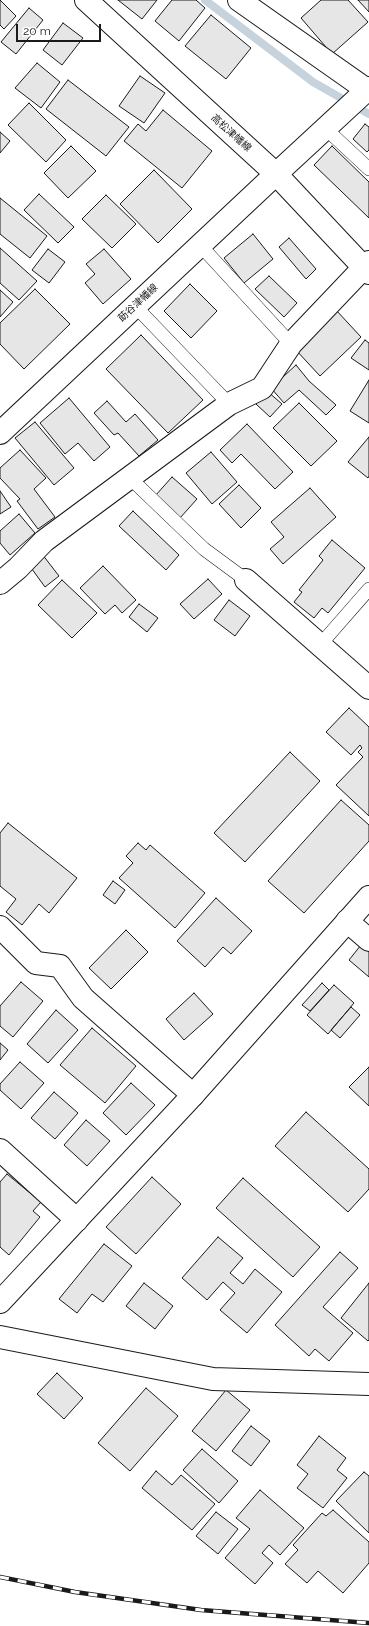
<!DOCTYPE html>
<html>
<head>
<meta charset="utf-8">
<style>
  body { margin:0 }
  #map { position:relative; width:369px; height:1626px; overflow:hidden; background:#fff; font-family:Raleway,sans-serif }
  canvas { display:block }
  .scale { position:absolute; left:16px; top:24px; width:85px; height:18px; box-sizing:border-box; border:2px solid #1a1a1a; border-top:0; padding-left:5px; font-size:12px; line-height:14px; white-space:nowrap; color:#1a1a1a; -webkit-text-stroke:3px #fff; paint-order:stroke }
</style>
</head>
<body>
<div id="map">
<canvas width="369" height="1626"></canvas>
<div class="scale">20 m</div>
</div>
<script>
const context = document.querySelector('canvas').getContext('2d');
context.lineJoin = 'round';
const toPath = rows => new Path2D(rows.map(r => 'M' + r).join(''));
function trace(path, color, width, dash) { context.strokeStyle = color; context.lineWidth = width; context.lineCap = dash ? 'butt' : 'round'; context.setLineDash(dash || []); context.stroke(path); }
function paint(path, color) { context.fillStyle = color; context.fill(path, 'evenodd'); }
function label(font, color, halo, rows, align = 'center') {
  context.font = font + ' Raleway,"Noto Sans JP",sans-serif'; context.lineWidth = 3; context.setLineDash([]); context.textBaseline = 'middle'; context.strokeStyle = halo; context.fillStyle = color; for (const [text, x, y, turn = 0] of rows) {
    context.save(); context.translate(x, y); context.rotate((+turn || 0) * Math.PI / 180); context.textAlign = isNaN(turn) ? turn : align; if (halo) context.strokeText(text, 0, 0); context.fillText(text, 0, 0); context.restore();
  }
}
trace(toPath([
  [205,0,313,82,369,114]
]), '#c6d2dc', 8);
const building = toPath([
  [0,0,16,16,4,29,0,25,0,0],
  [118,0,157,0,142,19,118,0],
  [172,0,196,0,205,8,179,41,155,21,172,0],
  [321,0,348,0,368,22,332,54,301,18,321,0],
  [358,0,369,0,369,12,358,0],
  [29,8,43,20,16,54,1,42,29,8],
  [211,15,251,48,226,79,185,46,211,15],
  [63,23,83,38,62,65,43,50,63,23],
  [37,63,60,82,41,108,15,88,37,63],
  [140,76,165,93,144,123,119,106,140,76],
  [68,80,129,127,106,156,46,109,68,80],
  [29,103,66,140,46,162,8,125,29,103],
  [163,110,212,151,182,188,124,141,138,124,146,131,163,110],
  [365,124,369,127,369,150,367,152,353,139,365,124],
  [0,132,10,141,0,153,0,132],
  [71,146,96,171,68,198,44,173,71,146],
  [332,146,369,182,369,218,314,165,332,146],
  [154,170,192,209,158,243,120,204,154,170],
  [39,194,74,227,58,243,24,210,39,194],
  [106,195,136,224,112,248,82,219,106,195],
  [0,198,47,236,30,258,0,234,0,198],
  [253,234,273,259,244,283,224,258,253,234],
  [289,238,316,269,306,279,279,247,289,238],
  [0,248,37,281,19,300,0,283,0,248],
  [48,249,65,262,49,283,32,270,48,249],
  [104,249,131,279,103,304,85,283,95,274,86,264,104,249],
  [269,276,297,303,284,317,255,289,269,276],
  [190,284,217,311,191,338,164,311,190,284],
  [35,289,70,324,24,369,0,344,0,323,35,289],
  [0,290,13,302,0,317,0,290],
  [336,310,361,337,320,376,295,349,336,310],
  [141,335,203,400,168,433,106,369,141,335],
  [365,340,369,343,369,370,351,358,365,340],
  [296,365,309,381,336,405,326,415,299,390,284,403,271,388,296,365],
  [369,380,369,423,350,411,369,380],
  [267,391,282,404,270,417,256,404,267,391],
  [69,398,110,447,94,461,78,443,65,454,40,423,69,398],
  [107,401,126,422,135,414,158,440,139,456,118,433,114,435,94,413,107,401],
  [299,403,337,441,311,466,273,428,299,403],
  [35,422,74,468,54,485,15,438,35,422],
  [247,424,293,472,275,489,241,454,232,463,220,450,247,424],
  [369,437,369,476,368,478,348,462,369,437],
  [20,450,46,478,34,489,55,517,38,529,17,501,20,499,0,478,0,468,20,450],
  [211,452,237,482,212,504,186,473,211,452],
  [172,477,197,499,180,518,155,496,172,477],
  [239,485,261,508,241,528,219,504,239,485],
  [310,488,336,517,283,564,270,549,284,537,271,522,310,488],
  [0,491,11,507,0,514,0,491],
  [133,511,179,555,166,570,119,526,133,511],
  [19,514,35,533,10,555,0,543,0,531,19,514],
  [332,540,365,568,328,613,322,608,314,618,294,602,302,592,299,590,323,560,319,556,332,540],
  [42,554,59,576,45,587,29,565,42,554],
  [103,566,136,600,122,613,115,605,105,614,80,588,103,566],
  [208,579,222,594,194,619,180,604,208,579],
  [62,580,97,613,72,638,38,605,62,580],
  [229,600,250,616,235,636,214,620,229,600],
  [139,604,158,618,147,632,129,617,139,604],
  [349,708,369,727,369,816,336,785,363,757,358,752,362,748,360,745,351,755,326,732,349,708],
  [290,752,320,781,245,862,214,833,290,752],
  [341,800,369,825,369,841,304,913,268,881,341,800],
  [8,823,77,878,49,913,39,904,22,925,6,912,16,899,0,886,0,833,8,823],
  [138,843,146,850,150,845,205,893,175,928,119,878,133,863,126,856,138,843],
  [113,881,125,890,115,904,103,895,113,881],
  [216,898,252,931,231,954,223,947,205,967,177,941,216,898],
  [126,930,148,952,111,989,89,968,126,930],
  [361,945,369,952,369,977,349,960,361,945],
  [21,982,43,1001,13,1037,0,1026,0,1006,21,982],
  [322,983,329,990,310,1011,302,1005,322,983],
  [334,985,354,1003,328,1034,307,1015,334,985],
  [194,993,213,1014,184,1040,166,1019,194,993],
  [351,1007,360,1015,340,1038,331,1030,351,1007],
  [56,1010,78,1030,48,1063,27,1044,56,1010],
  [92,1028,136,1066,105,1103,60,1065,92,1028],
  [0,1043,8,1050,0,1060,0,1043],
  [20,1062,44,1083,21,1109,0,1090,0,1084,20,1062],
  [369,1067,369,1106,349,1087,369,1067],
  [131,1083,155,1105,126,1135,103,1113,131,1083],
  [54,1092,78,1113,55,1139,31,1118,54,1092],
  [306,1112,369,1169,369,1189,348,1212,275,1146,306,1112],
  [86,1120,110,1141,87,1166,64,1145,86,1120],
  [7,1174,41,1202,33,1211,40,1217,9,1255,0,1247,0,1182,7,1174],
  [152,1177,181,1204,136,1254,106,1227,152,1177],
  [243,1178,320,1247,293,1277,216,1208,243,1178],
  [218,1237,243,1258,230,1273,243,1284,255,1269,282,1292,247,1333,220,1310,235,1293,223,1282,207,1300,182,1278,218,1237],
  [104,1244,132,1266,103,1302,92,1294,77,1313,59,1299,104,1244],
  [340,1252,358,1268,323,1307,353,1333,329,1361,315,1349,309,1356,275,1325,340,1252],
  [144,1283,173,1306,155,1329,126,1306,144,1283],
  [369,1283,369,1340,368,1341,341,1318,369,1283],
  [57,1373,83,1398,64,1419,37,1394,57,1373],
  [146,1388,178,1416,130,1471,98,1443,146,1388],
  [226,1390,250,1410,216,1451,192,1431,226,1390],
  [251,1426,270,1441,251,1466,232,1451,251,1426],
  [319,1436,346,1458,337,1470,347,1478,323,1508,297,1488,308,1474,297,1465,319,1436],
  [202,1449,238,1481,219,1503,183,1470,202,1449],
  [156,1471,172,1485,181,1475,215,1504,192,1530,142,1488,156,1471],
  [364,1472,369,1476,369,1533,336,1501,364,1472],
  [260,1490,304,1528,280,1555,269,1545,262,1553,273,1563,255,1584,225,1558,250,1529,236,1518,260,1490],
  [333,1510,369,1542,369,1563,343,1593,318,1571,307,1583,285,1564,298,1550,293,1545,322,1513,326,1516,333,1510],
  [216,1512,238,1529,218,1554,196,1536,216,1512]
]);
paint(building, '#e6e6e6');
trace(building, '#1a1a1a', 1);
const service = toPath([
  [325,128,369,169],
  [200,245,291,344],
  [135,306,229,404],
  [130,478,204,549,246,580],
  [320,645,369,589]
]);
const minor = toPath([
  [239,0,367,90],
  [246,580,369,688],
  [0,583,18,568,44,541,229,404,262,388,291,344,369,262],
  [347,921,369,940],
  [0,927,36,963,60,966,83,998,193,1095],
  [0,1150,77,1220]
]);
const tertiary = toPath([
  [276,174,369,88],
  [0,1302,193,1095,369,897],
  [0,1337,213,1379,369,1384]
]);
const secondary = toPath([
  [0,433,276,174]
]);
const primary = toPath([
  [86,0,276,174,369,273]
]);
trace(service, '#1a1a1a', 14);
trace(minor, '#1a1a1a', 24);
trace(tertiary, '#1a1a1a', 24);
trace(secondary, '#1a1a1a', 24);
trace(primary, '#1a1a1a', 24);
trace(service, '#fff', 13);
trace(minor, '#fff', 22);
trace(tertiary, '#fff', 22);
trace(secondary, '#fff', 22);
trace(primary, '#fff', 22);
const rail = toPath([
  [0,1577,75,1592,201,1610,369,1623]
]);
trace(rail, '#1a1a1a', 4.5);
trace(rail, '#fff', 3, [9]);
label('10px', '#1a1a1a', '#fff', [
  ["高松津幡線",231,133,42],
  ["莇谷津幡線",138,303,-43]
]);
</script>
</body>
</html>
